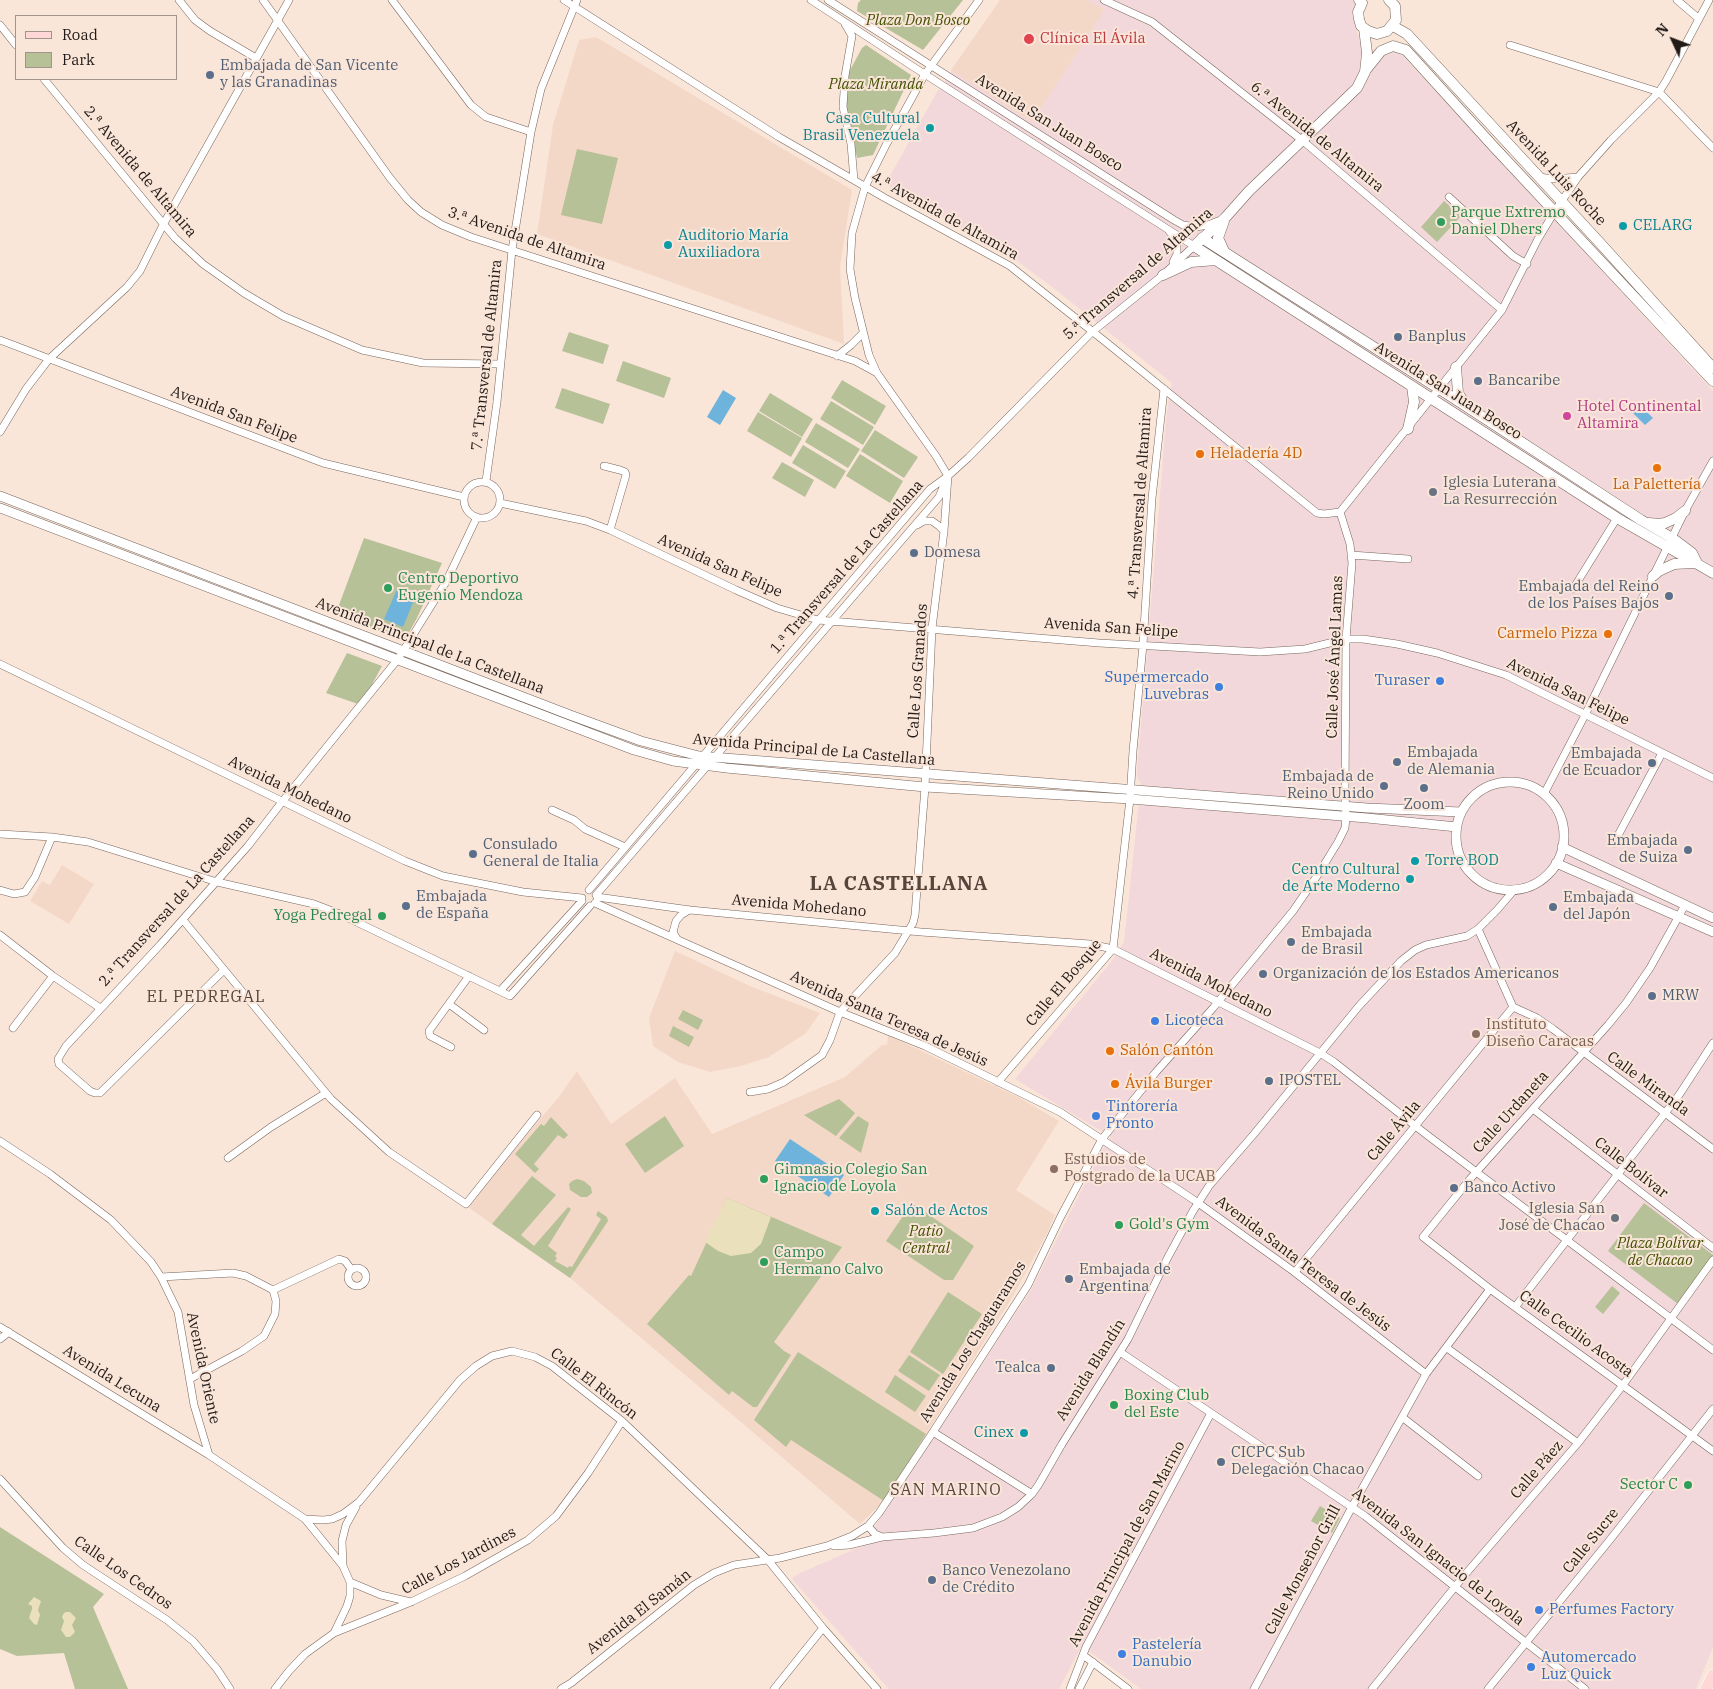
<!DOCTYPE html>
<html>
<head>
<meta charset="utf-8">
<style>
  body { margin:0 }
  #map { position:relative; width:1713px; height:1689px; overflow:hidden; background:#fae5d9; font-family:"IBM Plex Serif",serif }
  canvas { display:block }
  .legend { position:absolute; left:15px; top:15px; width:162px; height:65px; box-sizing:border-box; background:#fae5d9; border:1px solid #a3948b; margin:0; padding:6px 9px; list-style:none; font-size:15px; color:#211a16 }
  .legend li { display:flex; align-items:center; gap:10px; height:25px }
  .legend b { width:25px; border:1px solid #a3948b }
  .north { position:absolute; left:1648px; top:15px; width:50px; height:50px; -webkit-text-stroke:4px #fae5d9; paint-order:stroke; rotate:313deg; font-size:14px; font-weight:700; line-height:20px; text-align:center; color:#211a16 }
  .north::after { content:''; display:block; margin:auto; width:18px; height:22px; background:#211a16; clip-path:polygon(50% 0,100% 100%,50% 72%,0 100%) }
</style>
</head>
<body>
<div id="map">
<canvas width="1713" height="1689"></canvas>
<ul class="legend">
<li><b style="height:6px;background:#ffd7d7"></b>Road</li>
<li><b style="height:14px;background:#b6c198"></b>Park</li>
</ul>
<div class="north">N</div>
</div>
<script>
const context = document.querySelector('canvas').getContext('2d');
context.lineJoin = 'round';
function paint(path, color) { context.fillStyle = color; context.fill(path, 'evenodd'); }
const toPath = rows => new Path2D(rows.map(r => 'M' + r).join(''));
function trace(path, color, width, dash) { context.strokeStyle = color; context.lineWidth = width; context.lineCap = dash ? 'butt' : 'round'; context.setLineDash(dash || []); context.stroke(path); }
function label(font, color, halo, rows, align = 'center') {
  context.font = font + ' "IBM Plex Serif",serif'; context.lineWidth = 4; context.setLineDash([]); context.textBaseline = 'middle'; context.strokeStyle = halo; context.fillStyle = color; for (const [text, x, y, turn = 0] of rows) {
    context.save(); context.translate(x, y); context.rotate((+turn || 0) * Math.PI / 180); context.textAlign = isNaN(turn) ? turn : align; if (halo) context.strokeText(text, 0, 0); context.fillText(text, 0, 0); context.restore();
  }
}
paint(toPath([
  [1001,0,1367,0,1355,27,1360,41,1377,52,1382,47,1399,52,1713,391,1713,1647,1696,1689,1141,1689,1093,1654,1081,1647,1059,1689,889,1689,793,1580,792,1578,798,1574,862,1546,1031,1290,1102,1150,1111,1137,1015,1079,1111,962,1124,942,1141,783,1138,779,1137,772,1167,410,1172,383,1055,289,1009,255,891,188,886,183,937,92]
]), '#f3d8db');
paint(toPath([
  [1000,0,1086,0,1105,9,1032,122,951,70],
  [596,37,852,190,840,267,844,344,537,234,553,125,579,40],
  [62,865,94,884,69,924,30,901,42,881,50,885],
  [675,951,750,986,820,1013,806,1033,769,1057,741,1066,710,1072,678,1062,653,1046,649,1018],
  [888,1035,1018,1097,1059,1121,1016,1190,1055,1215,1050,1225,1051,1226,1013,1296,884,1501,860,1524,735,1417,570,1278,469,1208,471,1204,508,1156,558,1098,577,1071,611,1124,675,1078,712,1134,845,1077,882,1045,887,1045]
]), '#f4d8c7');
paint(toPath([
  [861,0,963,0,923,50,857,11,858,3],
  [866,45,911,75,873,155,857,158,846,105,849,72,862,48],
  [577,149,618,158,602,224,561,215],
  [1444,201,1461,216,1437,242,1421,227],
  [569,332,609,345,603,364,562,351],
  [623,361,671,378,664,398,616,381],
  [842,380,886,406,875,425,831,398],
  [562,388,610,404,603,424,555,408],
  [770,393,813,419,802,437,759,411],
  [831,401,874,427,863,445,820,419],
  [758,412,802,438,791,457,747,431],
  [816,423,860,449,848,468,805,442],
  [875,430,918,457,904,478,861,451],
  [803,445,846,471,835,489,792,463],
  [860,454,903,481,890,503,846,476],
  [782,462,814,480,805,497,772,478],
  [364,538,442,563,417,618,404,641,336,613],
  [347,653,382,666,361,705,326,693],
  [683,1010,703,1020,698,1030,678,1019],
  [673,1026,694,1037,689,1047,669,1036],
  [839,1099,855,1113,836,1136,804,1115],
  [665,1116,684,1146,645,1173,625,1144],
  [858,1116,869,1123,861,1153,839,1138],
  [551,1117,568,1135,564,1139,558,1135,534,1164,539,1169,535,1173,515,1154,541,1124,544,1126],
  [532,1176,556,1195,521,1235,534,1246,568,1207,571,1209,548,1246,557,1253,555,1256,557,1258,555,1261,568,1268,569,1266,572,1267,601,1219,596,1215,598,1211,607,1217,608,1221,570,1278,492,1224],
  [577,1179,584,1181,591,1187,592,1193,587,1197,581,1197,570,1190,569,1184,572,1181],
  [727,1198,842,1247,774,1342,784,1351,791,1355,757,1407,753,1407,732,1391,729,1395,647,1324,689,1275,691,1276],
  [912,1203,974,1246,953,1280,944,1280,886,1241],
  [1644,1203,1713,1255,1713,1259,1678,1304,1608,1251],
  [1612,1286,1620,1293,1603,1314,1595,1307],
  [948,1292,982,1314,943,1374,910,1352],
  [798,1352,926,1434,884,1501,791,1440,786,1447,754,1420],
  [909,1355,940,1375,929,1391,898,1371],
  [895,1375,926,1396,915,1412,885,1392],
  [1320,1506,1340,1518,1332,1533,1311,1521],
  [0,1527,104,1594,93,1607,128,1689,75,1689,64,1653,17,1656,0,1649]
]), '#b6c198');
paint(toPath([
  [727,1198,771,1217,761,1244,751,1253,731,1256,718,1251,705,1242],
  [34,1597,41,1601,38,1610,40,1615,37,1625,34,1624,29,1618,32,1609,32,1606,28,1604],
  [66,1612,70,1612,76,1618,72,1625,75,1632,70,1637,66,1637,61,1630,64,1621,62,1617,64,1613]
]), '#eae0bb');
paint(toPath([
  [723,390,736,398,720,425,707,417],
  [1641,406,1653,418,1645,425,1633,413],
  [398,587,416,595,403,627,384,619],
  [790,1139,844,1175,829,1197,775,1161]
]), '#6eb3db');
const minor = toPath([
  [179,0,195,20,210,31,256,58],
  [263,0,390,178,408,200,421,212,442,225,471,237,855,361,877,373],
  [392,0,471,105,486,117,531,132],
  [564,0,779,137,885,198,1010,266,1107,343,1317,513,1324,514,1340,512],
  [828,0,1174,220,1183,225,1196,227,1208,225,1218,221],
  [1104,0,1152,22,1303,141,1502,310],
  [1677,0,1698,18],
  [845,24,852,36,845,76,843,107,851,144,854,180],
  [0,25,16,45],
  [1510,45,1659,92,1713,148],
  [44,79,175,238,203,264,244,293,283,316,362,350,423,363,500,364],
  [1539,177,1553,179,1578,177],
  [1449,197,1513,256,1527,264],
  [1169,231,1175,238,1177,248,1177,254,1173,262],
  [0,340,323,463,464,497],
  [837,356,851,345,863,333],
  [0,432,26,389,49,359,127,287,140,271,163,225,289,0],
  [604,466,620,470,625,472,626,475,610,530],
  [948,476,936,456,877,373,869,355,855,298,850,269,852,233,865,187,886,145,925,74,979,0],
  [486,481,497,402,512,250,531,132,541,89,577,0],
  '464 500a18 18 0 1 1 36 0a18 18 0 1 1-36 0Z',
  [500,503,586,521,610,530,736,590,777,608,818,620,1099,643,1260,652,1305,649,1346,639,1363,639,1397,644,1437,653,1506,675,1713,778],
  [1340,512,1502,310,1538,239,1555,211,1578,177,1611,140,1659,92,1666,81,1709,0],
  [917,525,924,521,932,521,939,526,944,531],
  [1351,555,1408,559],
  [1573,589,1617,518],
  [0,664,405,861,443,876,523,892,582,898],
  [1544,794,1585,715,1685,511,1713,461],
  [552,810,574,820,585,829,625,847],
  [0,834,52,837,88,842,217,882,314,904,340,914,510,996,590,906],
  [1614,843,1662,753],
  [0,890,14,894,25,892,35,877,52,837],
  [589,890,930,489,948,476,968,458,1092,332,1163,275,1194,246,912,66,811,0],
  [596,895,939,497,945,483],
  [597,897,690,910,921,932,1090,944,1113,949,1320,1053,1334,1062,1427,1135,1713,1350],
  [595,903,840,1012,925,1046,1060,1112,1194,1200,1293,1271,1426,1374],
  [1685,905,1650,968,1626,1003,1608,1025,1470,1179,1423,1237,1490,1289,1713,1451],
  [183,920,331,1099,389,1152,466,1204,537,1115],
  [1478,929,1513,1007,1537,1018,1553,1029,1713,1149],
  [0,935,53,976,100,1008],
  [677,939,673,932,676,921,681,915,689,910],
  [224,970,100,1093,95,1093,90,1091,59,1064,58,1059,66,1046,160,945,248,846,282,802,398,659,446,582,477,517],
  [500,991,582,901],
  [449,1004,484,1030],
  [13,1028,53,976],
  [451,1047,430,1036,429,1031,469,976],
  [998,1082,1113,949,1130,799,1133,751,1143,645,1152,498,1164,389],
  [750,1092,768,1089,784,1082,822,1055,830,1040,840,1012,895,953,913,923,915,915,925,787,932,628,944,531,948,476],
  [1533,1109,1713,1248],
  [0,1141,50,1174,111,1220,151,1262,161,1277,178,1312,194,1405,209,1455],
  [228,1158,271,1127,326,1093],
  '348 1277a9 9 0 1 1 18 0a9 9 0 1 1-18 0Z',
  [1295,1272,1513,1007],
  [161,1277,233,1273,246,1276,273,1290,276,1301,275,1314,264,1336,242,1351,190,1379],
  [273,1290,339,1259,345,1261,351,1269],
  [1516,1306,1679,1095,1713,1043],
  [0,1327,209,1455,305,1519,343,1566,350,1582,350,1596,347,1606,334,1633],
  [0,1339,9,1332],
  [1447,1348,1578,1443],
  [1120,1352,1365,1516,1585,1689],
  [1402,1417,1478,1476],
  [933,1432,1032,1494],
  [0,1479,63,1548,83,1565,167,1620,193,1641,217,1669,230,1689],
  [305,1519,323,1520,332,1519,343,1514,359,1502,460,1380,476,1366,492,1356,512,1351,535,1357,552,1366,622,1421,768,1560,823,1628,877,1689],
  [868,1526,875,1534,882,1537],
  [834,1546,849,1545,882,1537,934,1533,973,1528,1002,1517,1018,1507,1032,1494,1039,1484,1062,1444,1128,1339,1168,1257,1193,1211,1209,1186,1254,1134,1359,1006,1401,961,1415,950,1426,945,1467,936,1478,929,1497,910,1515,889],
  [343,1566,342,1541,346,1525,356,1507],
  [350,1582,381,1595,411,1602],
  [1083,1655,1128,1689],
  [275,1689,289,1671,305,1654,334,1633,411,1602,465,1576,528,1540,556,1516,588,1473,622,1421],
  [561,1689,571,1683,694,1585,714,1573,734,1565,780,1558,827,1546,852,1536,868,1526,879,1513,933,1432,1028,1285,1060,1218,1102,1139,1156,1072,1213,1008,1293,911,1317,876,1338,842,1345,828,1346,817,1345,794,1346,639,1352,563,1350,544,1340,512],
  [774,1689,823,1628],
  [1070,1689,1086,1647,1211,1413],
  [1079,1689,1093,1662],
  [1254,1689,1352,1507,1426,1374,1490,1289],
  [1372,1689,1463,1577,1578,1443,1623,1385,1713,1260],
  [1488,1689,1609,1541,1713,1409]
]);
const tertiary = toPath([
  [0,496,570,715,641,741,699,756,1367,808,1461,812],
  [0,508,634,750,673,761,726,768,925,787,1130,799,1367,818,1457,827],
  '1456 836a54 54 0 1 1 108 0a54 54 0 1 1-108 0Z',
  [1562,847,1713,918],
  [1556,863,1713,932]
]);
const secondary = toPath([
  [1359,0,1362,3,1358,12,1359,19,1361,26,1368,31,1377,34,1387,31,1396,20,1395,6,1389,0],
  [1393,26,1407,34,1600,243,1713,368],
  [1364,28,1367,53,1365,72,1357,88,1249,191,1225,218,1194,246,1617,518,1713,573],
  [1365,71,1381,51,1393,46,1406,50,1493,146,1713,381],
  [1224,221,1218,238,1224,251],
  [1202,238,1449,395,1641,520,1672,538,1692,553,1697,563],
  [1163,275,1191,262,1216,260],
  [1456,367,1458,393,1465,404],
  [1408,429,1414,402,1412,386],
  [1649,523,1659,524,1665,523,1676,518,1685,511],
  [1653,576,1659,571,1674,564,1693,563]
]);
const primary = toPath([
  [1706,1689,1713,1675]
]);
trace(minor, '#78665b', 8);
trace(tertiary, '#78665b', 10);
trace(secondary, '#78665b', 11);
trace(primary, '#fff', 12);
trace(minor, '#fff', 7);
trace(tertiary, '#fff', 9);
trace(secondary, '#fff', 10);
trace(primary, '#ffd7d7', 11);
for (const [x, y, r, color] of [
  [1029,39,6,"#e0444e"],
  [210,75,5,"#5c6f8a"],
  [930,128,5,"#0f9aa8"],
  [1441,222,5,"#2e9e5b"],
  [1623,226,5,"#0f9aa8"],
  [668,245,5,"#0f9aa8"],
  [1398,337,5,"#5c6f8a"],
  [1478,381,5,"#5c6f8a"],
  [1567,416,5,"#d1479c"],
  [1200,454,5,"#e8710a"],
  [1657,468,5,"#e8710a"],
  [1433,492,5,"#6b7280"],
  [914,553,5,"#5c6f8a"],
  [388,588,5,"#2e9e5b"],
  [1669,596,5,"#5c6f8a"],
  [1608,634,5,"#e8710a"],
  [1440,681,5,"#3f7fe0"],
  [1219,687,5,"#3f7fe0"],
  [1397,762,5,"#5c6f8a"],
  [1652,763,5,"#5c6f8a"],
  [1384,786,5,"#5c6f8a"],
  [1424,788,5,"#5c6f8a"],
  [1688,850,5,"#5c6f8a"],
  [473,854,5,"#5c6f8a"],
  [1415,861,5,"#0f9aa8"],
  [1410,879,5,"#0f9aa8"],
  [406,906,5,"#5c6f8a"],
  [1553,907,5,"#5c6f8a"],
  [382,916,5,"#2e9e5b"],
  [1291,942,5,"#5c6f8a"],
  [1263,974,5,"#5c6f8a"],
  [1652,996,5,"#5c6f8a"],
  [1155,1021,5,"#3f7fe0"],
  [1476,1034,5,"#8d6e63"],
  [1110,1051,5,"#e8710a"],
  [1269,1081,5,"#5c6f8a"],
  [1115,1084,5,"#e8710a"],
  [1096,1116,5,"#3f7fe0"],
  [1054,1169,5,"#8d6e63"],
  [764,1179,5,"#2e9e5b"],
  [1454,1188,5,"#5c6f8a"],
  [875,1211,5,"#0f9aa8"],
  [1615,1218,5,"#6b7280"],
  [1119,1225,5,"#2e9e5b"],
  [764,1262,5,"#2e9e5b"],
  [1069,1279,5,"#5c6f8a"],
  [1051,1368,5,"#5c6f8a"],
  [1114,1405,5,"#2e9e5b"],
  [1024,1433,5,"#0f9aa8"],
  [1221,1462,5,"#5c6f8a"],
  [1688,1485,5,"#2e9e5b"],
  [932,1580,5,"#5c6f8a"],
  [1539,1610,5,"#3f7fe0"],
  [1122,1654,5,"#3f7fe0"],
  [1531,1667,5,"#3f7fe0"]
]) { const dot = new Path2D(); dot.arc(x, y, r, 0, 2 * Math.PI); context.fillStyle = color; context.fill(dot); trace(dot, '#fae5d9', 2); }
label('italic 15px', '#425001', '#fae5d9', [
  ["Plaza Don Bosco",918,21],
  ["Plaza Miranda",876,85],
  ["Patio",926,1232],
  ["Central",926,1249],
  ["Plaza Bolívar",1660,1244],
  ["de Chacao",1660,1261]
]);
label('15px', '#be3a42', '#fae5d9', [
  ["Clínica El Ávila",1040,39]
], 'left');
label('15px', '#4e5e75', '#fae5d9', [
  ["Embajada de San Vicente",220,66],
  ["y las Granadinas",220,83],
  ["Banplus",1408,337],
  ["Bancaribe",1488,381],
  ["Domesa",924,553],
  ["Embajada del Reino",1659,587,"right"],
  ["de los Países Bajos",1659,604,"right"],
  ["Embajada",1407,753],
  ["de Alemania",1407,770],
  ["Embajada",1642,754,"right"],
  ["de Ecuador",1642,771,"right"],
  ["Embajada de",1374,777,"right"],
  ["Reino Unido",1374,794,"right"],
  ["Zoom",1424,805,"center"],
  ["Embajada",1678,841,"right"],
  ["de Suiza",1678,858,"right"],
  ["Consulado",483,845],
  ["General de Italia",483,862],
  ["Embajada",416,897],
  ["de España",416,914],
  ["Embajada",1563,898],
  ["del Japón",1563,915],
  ["Embajada",1301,933],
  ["de Brasil",1301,950],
  ["Organización de los Estados Americanos",1273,974],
  ["MRW",1662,996],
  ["IPOSTEL",1279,1081],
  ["Banco Activo",1464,1188],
  ["Embajada de",1079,1270],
  ["Argentina",1079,1287],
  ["Tealca",1041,1368,"right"],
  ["CICPC Sub",1231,1453],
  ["Delegación Chacao",1231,1470],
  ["Banco Venezolano",942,1571],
  ["de Crédito",942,1588]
], 'left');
label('15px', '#0d838f', '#fae5d9', [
  ["Casa Cultural",920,119,"right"],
  ["Brasil Venezuela",920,136,"right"],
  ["CELARG",1633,226],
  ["Auditorio María",678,236],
  ["Auxiliadora",678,253],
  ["Torre BOD",1425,861],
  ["Centro Cultural",1400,870,"right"],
  ["de Arte Moderno",1400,887,"right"],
  ["Salón de Actos",885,1211],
  ["Cinex",1014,1433,"right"]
], 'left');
label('15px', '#211a16', '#fae5d9', [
  ["Avenida San Juan Bosco",1049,123,32],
  ["6.ª Avenida de Altamira",1317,137,39],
  ["2.ª Avenida de Altamira",140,172,50],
  ["Avenida Luis Roche",1556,173,47],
  ["4.ª Avenida de Altamira",945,216,29],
  ["3.ª Avenida de Altamira",527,239,19],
  ["5.ª Transversal de Altamira",1138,274,-41],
  ["7.ª Transversal de Altamira",487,355,-84],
  ["Avenida San Juan Bosco",1448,391,32],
  ["Avenida San Felipe",234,415,21],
  ["4.ª Transversal de Altamira",1140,503,-86],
  ["Avenida San Felipe",720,566,24],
  ["1.ª Transversal de La Castellana",847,567,-49],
  ["Avenida San Felipe",1111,628,4],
  ["Avenida Principal de La Castellana",430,646,21],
  ["Calle José Ángel Lamas",1335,657,-88],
  ["Calle Los Granados",918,671,-86],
  ["Avenida San Felipe",1568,692,26],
  ["Avenida Principal de La Castellana",814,750,5],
  ["Avenida Mohedano",290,790,26],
  ["2.ª Transversal de La Castellana",177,901,-48],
  ["Avenida Mohedano",799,906,5],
  ["Calle El Bosque",1064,983,-50],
  ["Avenida Mohedano",1211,983,27],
  ["Avenida Santa Teresa de Jesús",889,1019,24],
  ["Calle Miranda",1648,1084,36],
  ["Calle Urdaneta",1511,1112,-48],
  ["Calle Ávila",1394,1131,-50],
  ["Calle Bolívar",1631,1168,38],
  ["Avenida Santa Teresa de Jesús",1303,1264,37],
  ["Calle Cecilio Acosta",1576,1334,36],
  ["Avenida Los Chaguaramos",973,1342,-58],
  ["Avenida Oriente",203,1368,78],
  ["Avenida Blandín",1091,1370,-58],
  ["Avenida Lecuna",112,1379,32],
  ["Calle El Rincón",594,1384,38],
  ["Calle Páez",1537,1470,-49],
  ["Calle Sucre",1591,1541,-51],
  ["Avenida Principal de San Marino",1127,1544,-62],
  ["Avenida San Ignacio de Loyola",1438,1557,38],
  ["Calle Los Jardines",459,1561,-28],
  ["Calle Monseñor Grill",1303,1570,-62],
  ["Calle Los Cedros",123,1573,35],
  ["Avenida El Samán",639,1612,-38]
]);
label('15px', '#27864d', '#fae5d9', [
  ["Parque Extremo",1451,213],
  ["Daniel Dhers",1451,230],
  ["Centro Deportivo",398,579],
  ["Eugenio Mendoza",398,596],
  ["Yoga Pedregal",372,916,"right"],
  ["Gimnasio Colegio San",774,1170],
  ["Ignacio de Loyola",774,1187],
  ["Gold's Gym",1129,1225],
  ["Campo",774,1253],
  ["Hermano Calvo",774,1270],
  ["Boxing Club",1124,1396],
  ["del Este",1124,1413],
  ["Sector C",1678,1485,"right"]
], 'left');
label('15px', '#b23c85', '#fae5d9', [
  ["Hotel Continental",1577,407],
  ["Altamira",1577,424]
], 'left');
label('15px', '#c56008', '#fae5d9', [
  ["Heladería 4D",1210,454],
  ["La Palettería",1657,485,"center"],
  ["Carmelo Pizza",1598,634,"right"],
  ["Salón Cantón",1120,1051],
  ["Ávila Burger",1125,1084]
], 'left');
label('15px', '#5b616d', '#fae5d9', [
  ["Iglesia Luterana",1443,483],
  ["La Resurrección",1443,500],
  ["Iglesia San",1605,1209,"right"],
  ["José de Chacao",1605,1226,"right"]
], 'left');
label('15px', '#366cbe', '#fae5d9', [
  ["Supermercado",1209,678,"right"],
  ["Luvebras",1209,695,"right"],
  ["Turaser",1430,681,"right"],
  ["Licoteca",1165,1021],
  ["Tintorería",1106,1107],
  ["Pronto",1106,1124],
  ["Perfumes Factory",1549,1610],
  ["Pastelería",1132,1645],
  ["Danubio",1132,1662],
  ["Automercado",1541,1658],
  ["Luz Quick",1541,1675]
], 'left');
label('15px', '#785e54', '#fae5d9', [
  ["Instituto",1486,1025],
  ["Diseño Caracas",1486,1042],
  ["Estudios de",1064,1160],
  ["Postgrado de la UCAB",1064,1177]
], 'left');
context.letterSpacing = '1px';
label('16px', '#55453b', '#fae5d9', [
  ["EL PEDREGAL",206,997],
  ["SAN MARINO",946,1490]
]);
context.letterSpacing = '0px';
context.letterSpacing = '1px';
label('bold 20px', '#55453b', '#fae5d9', [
  ["LA CASTELLANA",899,884]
]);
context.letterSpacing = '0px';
</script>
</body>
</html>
